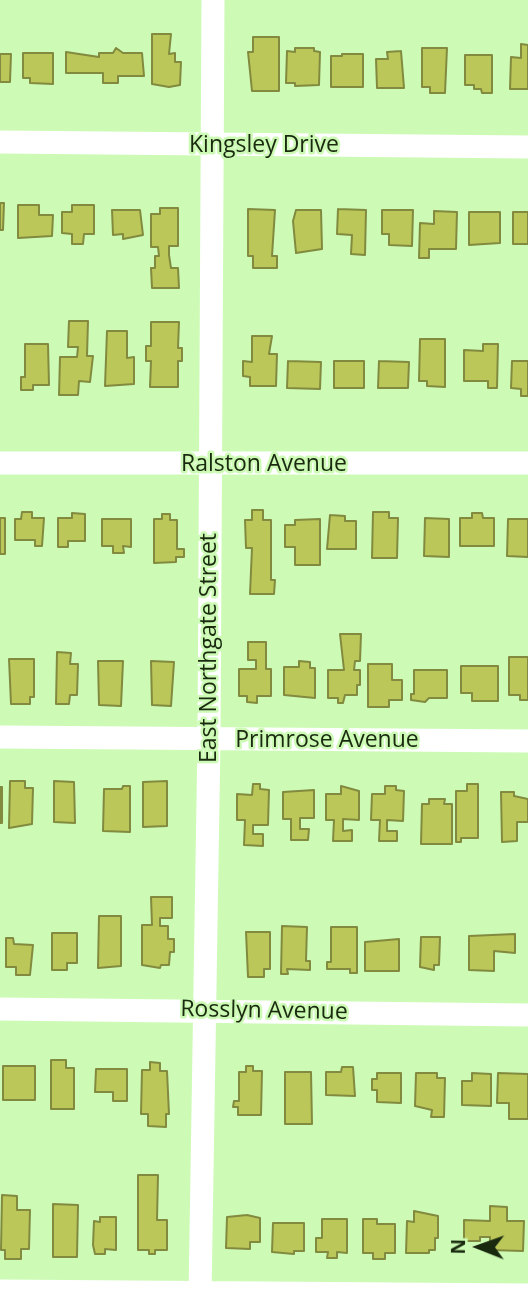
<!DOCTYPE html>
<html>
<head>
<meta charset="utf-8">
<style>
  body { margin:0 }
  #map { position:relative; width:528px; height:1296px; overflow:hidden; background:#cdfbb6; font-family:"Open Sans",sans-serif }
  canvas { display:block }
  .north { position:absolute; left:444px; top:1212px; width:70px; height:70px; -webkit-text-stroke:5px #cdfbb6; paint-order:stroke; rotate:271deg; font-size:19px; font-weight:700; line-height:28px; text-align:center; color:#192a0f }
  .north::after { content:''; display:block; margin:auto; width:24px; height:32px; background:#192a0f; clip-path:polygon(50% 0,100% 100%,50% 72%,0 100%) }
</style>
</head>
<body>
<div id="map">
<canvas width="528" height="1296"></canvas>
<div class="north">N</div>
</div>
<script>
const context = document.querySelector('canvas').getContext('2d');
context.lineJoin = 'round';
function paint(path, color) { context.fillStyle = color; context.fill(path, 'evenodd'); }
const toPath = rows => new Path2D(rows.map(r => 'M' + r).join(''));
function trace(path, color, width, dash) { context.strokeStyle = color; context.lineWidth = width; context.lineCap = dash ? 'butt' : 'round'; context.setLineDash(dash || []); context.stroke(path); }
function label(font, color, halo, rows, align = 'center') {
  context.font = font + ' "Open Sans",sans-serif'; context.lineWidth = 5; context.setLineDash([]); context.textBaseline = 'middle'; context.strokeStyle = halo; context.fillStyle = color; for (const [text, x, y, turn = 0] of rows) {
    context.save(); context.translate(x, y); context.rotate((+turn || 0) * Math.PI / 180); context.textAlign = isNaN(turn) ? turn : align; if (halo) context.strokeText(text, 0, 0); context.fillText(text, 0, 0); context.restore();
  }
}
const building = toPath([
  [152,34,171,34,169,54,175,53,175,62,181,62,180,85,169,87,152,84,152,34],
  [253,37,279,37,279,91,252,91,248,52,253,52,253,37],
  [521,44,528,45,528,89,510,89,511,57,521,58,521,44],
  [116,48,123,53,142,53,144,76,118,76,118,83,103,83,103,73,66,73,66,52,99,57,99,53,113,53,116,48],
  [295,48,314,48,314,51,320,52,319,85,295,86,295,83,286,83,287,51,295,52,295,48],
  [422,48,447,48,445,93,430,93,430,87,422,87,422,48],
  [401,51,404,88,377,88,376,59,388,59,387,52,401,51],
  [23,53,53,53,53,84,30,83,30,78,23,78,23,53],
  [0,54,11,54,10,82,0,82,0,54],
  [342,54,363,54,363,87,331,87,331,56,342,56,342,54],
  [465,55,492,55,492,93,482,93,481,89,474,89,474,85,465,85,465,55],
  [0,203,4,203,3,230,0,230,0,203],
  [18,205,39,205,39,215,53,215,52,236,18,238,18,205],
  [72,205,94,205,94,234,84,234,83,244,72,244,72,234,62,233,62,212,72,212,72,205],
  [160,208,178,208,178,246,169,246,169,255,171,268,178,268,179,288,152,288,151,268,155,268,155,256,159,256,158,247,151,247,151,214,160,214,160,208],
  [248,209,275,210,272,256,277,256,277,268,253,268,253,256,248,256,248,209],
  [338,209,366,210,365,255,351,254,352,235,337,234,338,209],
  [112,210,140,210,143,235,123,239,123,234,113,235,112,210],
  [296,210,321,210,322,249,296,253,293,221,296,210],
  [382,210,413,210,412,246,389,245,389,234,382,234,382,210],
  [434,211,457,212,456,249,429,249,429,258,419,258,420,223,434,224,434,211],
  [469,212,500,212,500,243,469,245,469,212],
  [513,212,528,212,528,244,513,244,513,212],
  [69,321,88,321,87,356,93,356,90,382,79,381,78,395,59,395,60,357,77,357,78,347,68,347,69,321],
  [151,322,179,322,178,348,182,348,182,361,178,361,178,387,150,387,151,361,146,361,146,346,151,346,151,322],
  [107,331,127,331,127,358,134,357,134,384,105,386,107,331],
  [252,336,272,336,269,354,277,354,276,386,250,386,250,377,243,376,243,361,252,362,252,336],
  [420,339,445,339,445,387,427,386,427,381,419,381,420,339],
  [25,344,48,344,49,385,33,385,33,390,21,390,21,377,25,377,25,344],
  [483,344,498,344,497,388,488,388,488,381,464,381,464,350,483,351,483,344],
  [288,361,321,362,320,389,287,388,288,361],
  [334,361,364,361,364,388,334,388,334,361],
  [379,361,409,362,408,388,378,388,379,361],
  [512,361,528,361,528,396,521,396,521,389,511,388,512,361],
  [252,510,263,510,263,520,271,520,271,580,275,580,274,594,250,594,252,548,246,548,245,520,252,520,252,510],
  [22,512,32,512,32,518,44,518,42,546,35,546,35,540,15,540,15,519,21,519,22,512],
  [373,512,389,512,389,518,398,518,397,558,372,558,373,512],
  [72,513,85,514,85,541,68,541,68,547,58,547,58,518,72,518,72,513],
  [472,513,482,513,483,518,494,518,494,546,460,546,460,518,472,518,472,513],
  [162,514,170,514,170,520,177,520,177,549,184,549,184,557,176,557,176,562,154,563,154,519,162,519,162,514],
  [330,515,345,516,345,521,356,521,356,549,327,549,330,515],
  [0,518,5,518,5,554,0,554,0,518],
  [425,518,449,519,449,557,424,556,425,518],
  [102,519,131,519,131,547,123,546,124,553,113,553,113,546,102,546,102,519],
  [320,519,320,565,295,565,295,547,285,547,285,525,295,525,295,520,320,519],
  [508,519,528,519,528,557,507,556,508,519],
  [340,634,361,634,360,661,355,661,354,670,360,670,360,685,357,685,357,695,345,695,343,703,338,703,338,698,328,698,328,670,344,670,340,634],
  [248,642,266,642,266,669,271,669,271,696,257,696,257,703,247,702,247,696,239,696,239,669,256,669,256,660,248,660,248,642],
  [57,652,71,653,70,664,78,664,77,695,70,695,69,704,56,704,57,652],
  [509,657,528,657,528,700,520,700,520,695,509,695,509,657],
  [9,659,34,659,34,697,30,697,30,704,11,704,9,659],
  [98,661,123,661,121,706,99,705,98,661],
  [151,661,174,662,171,706,152,705,151,661],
  [299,661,310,662,310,668,315,668,315,698,284,695,284,667,299,667,299,661],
  [368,664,392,664,392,680,402,680,402,700,389,700,389,707,368,707,368,664],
  [461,666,498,666,498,701,472,701,472,693,461,693,461,666],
  [414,670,447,670,447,698,429,698,425,702,411,700,411,694,414,694,414,670],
  [10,781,25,781,25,788,33,788,32,824,9,828,10,781],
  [54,781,74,782,75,823,54,822,54,781],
  [167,781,167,826,143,827,143,782,167,781],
  [253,784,260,784,260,789,269,790,268,825,253,825,253,834,263,834,263,846,244,845,245,820,237,820,237,794,252,795,253,784],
  [467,784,478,784,478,838,461,838,461,842,456,842,456,791,467,791,467,784],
  [123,786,130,786,130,832,103,831,104,789,122,789,123,786],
  [341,786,359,791,359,820,343,819,343,831,352,830,352,841,333,841,334,820,326,820,326,794,341,794,341,786],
  [385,786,396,786,396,790,404,791,403,821,387,820,387,831,397,831,397,841,379,841,380,820,371,820,372,794,385,794,385,786],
  [0,787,2,787,2,823,0,823,0,787],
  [314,790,314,818,300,818,300,829,309,829,308,840,291,840,291,819,283,819,283,792,314,790],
  [501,792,514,792,514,796,528,799,528,822,517,822,517,841,502,842,501,792],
  [429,799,445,799,444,804,452,804,452,844,421,844,422,804,429,804,429,799],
  [151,897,172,897,172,918,160,918,160,926,168,926,168,939,174,939,174,952,170,952,169,965,161,965,160,968,142,965,142,925,152,925,151,897],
  [99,916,121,916,121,966,98,968,99,916],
  [282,926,307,927,306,961,310,961,310,970,287,969,288,974,281,974,282,926],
  [331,927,357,927,357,973,350,973,350,969,327,969,327,962,331,962,331,927],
  [246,932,270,932,270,969,264,969,264,977,248,977,246,932],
  [52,933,77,933,77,963,67,963,67,970,52,970,52,933],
  [515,934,515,953,494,951,494,971,469,970,469,936,515,934],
  [421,937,440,937,439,965,434,965,434,970,420,967,421,937],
  [6,938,13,938,14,944,33,945,30,975,16,975,16,967,6,967,6,938],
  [399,939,399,971,365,971,365,942,399,939],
  [51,1060,66,1060,66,1068,74,1068,74,1109,51,1109,51,1060],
  [150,1062,160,1063,160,1071,167,1071,169,1114,166,1114,166,1127,148,1126,148,1114,141,1114,142,1070,150,1070,150,1062],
  [3,1066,35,1066,35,1100,3,1100,3,1066],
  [246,1066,253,1066,253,1071,262,1071,261,1115,238,1115,238,1107,233,1107,234,1101,239,1101,239,1072,246,1072,246,1066],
  [342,1067,353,1067,355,1096,326,1095,326,1072,341,1072,342,1067],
  [96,1069,127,1069,127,1101,113,1101,113,1092,95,1092,96,1069],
  [285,1072,311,1072,312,1124,285,1124,285,1072],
  [377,1073,401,1073,401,1103,377,1102,377,1090,372,1090,372,1079,377,1079,377,1073],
  [416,1073,437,1073,437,1078,445,1078,444,1117,431,1117,432,1110,415,1106,416,1073],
  [472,1073,491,1074,491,1106,462,1105,462,1081,472,1081,472,1073],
  [498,1073,528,1074,528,1119,509,1119,509,1103,497,1103,498,1073],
  [138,1175,158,1175,157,1220,167,1220,167,1250,155,1250,155,1254,149,1254,149,1250,138,1250,138,1175],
  [2,1195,17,1196,17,1210,30,1210,29,1249,21,1249,21,1259,5,1259,5,1250,1,1250,2,1195],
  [53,1204,78,1205,77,1257,53,1257,53,1204],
  [490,1206,507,1207,507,1221,524,1221,523,1251,490,1250,490,1237,480,1237,480,1241,464,1241,464,1220,490,1221,490,1206],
  [414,1211,438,1216,438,1238,435,1238,435,1250,429,1250,429,1253,406,1253,407,1221,414,1222,414,1211],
  [247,1215,260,1218,260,1242,250,1242,250,1249,226,1248,227,1217,247,1215],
  [100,1217,116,1217,116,1250,105,1249,105,1254,95,1254,93,1245,94,1221,100,1222,100,1217],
  [322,1219,347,1219,347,1253,337,1252,337,1258,327,1258,328,1252,316,1252,316,1238,322,1238,322,1219],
  [363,1219,377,1219,377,1224,395,1224,395,1253,385,1253,385,1259,373,1259,373,1253,363,1253,363,1219],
  [273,1223,304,1223,304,1251,294,1251,294,1254,272,1252,273,1223]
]);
paint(building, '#bbc859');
trace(building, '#818a3e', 2);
trace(toPath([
  [0,142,528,147],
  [0,463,528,463],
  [0,737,528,741],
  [0,1009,528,1015],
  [0,1291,528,1295],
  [200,1296,209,739,213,0]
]), '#fff', 23);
label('23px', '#192a0f', '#cdfbb6', [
  ["Kingsley Drive",264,145],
  ["Ralston Avenue",264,464],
  ["East Northgate Street",209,648,-90],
  ["Primrose Avenue",327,740],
  ["Rosslyn Avenue",264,1011,1]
]);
</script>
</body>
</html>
